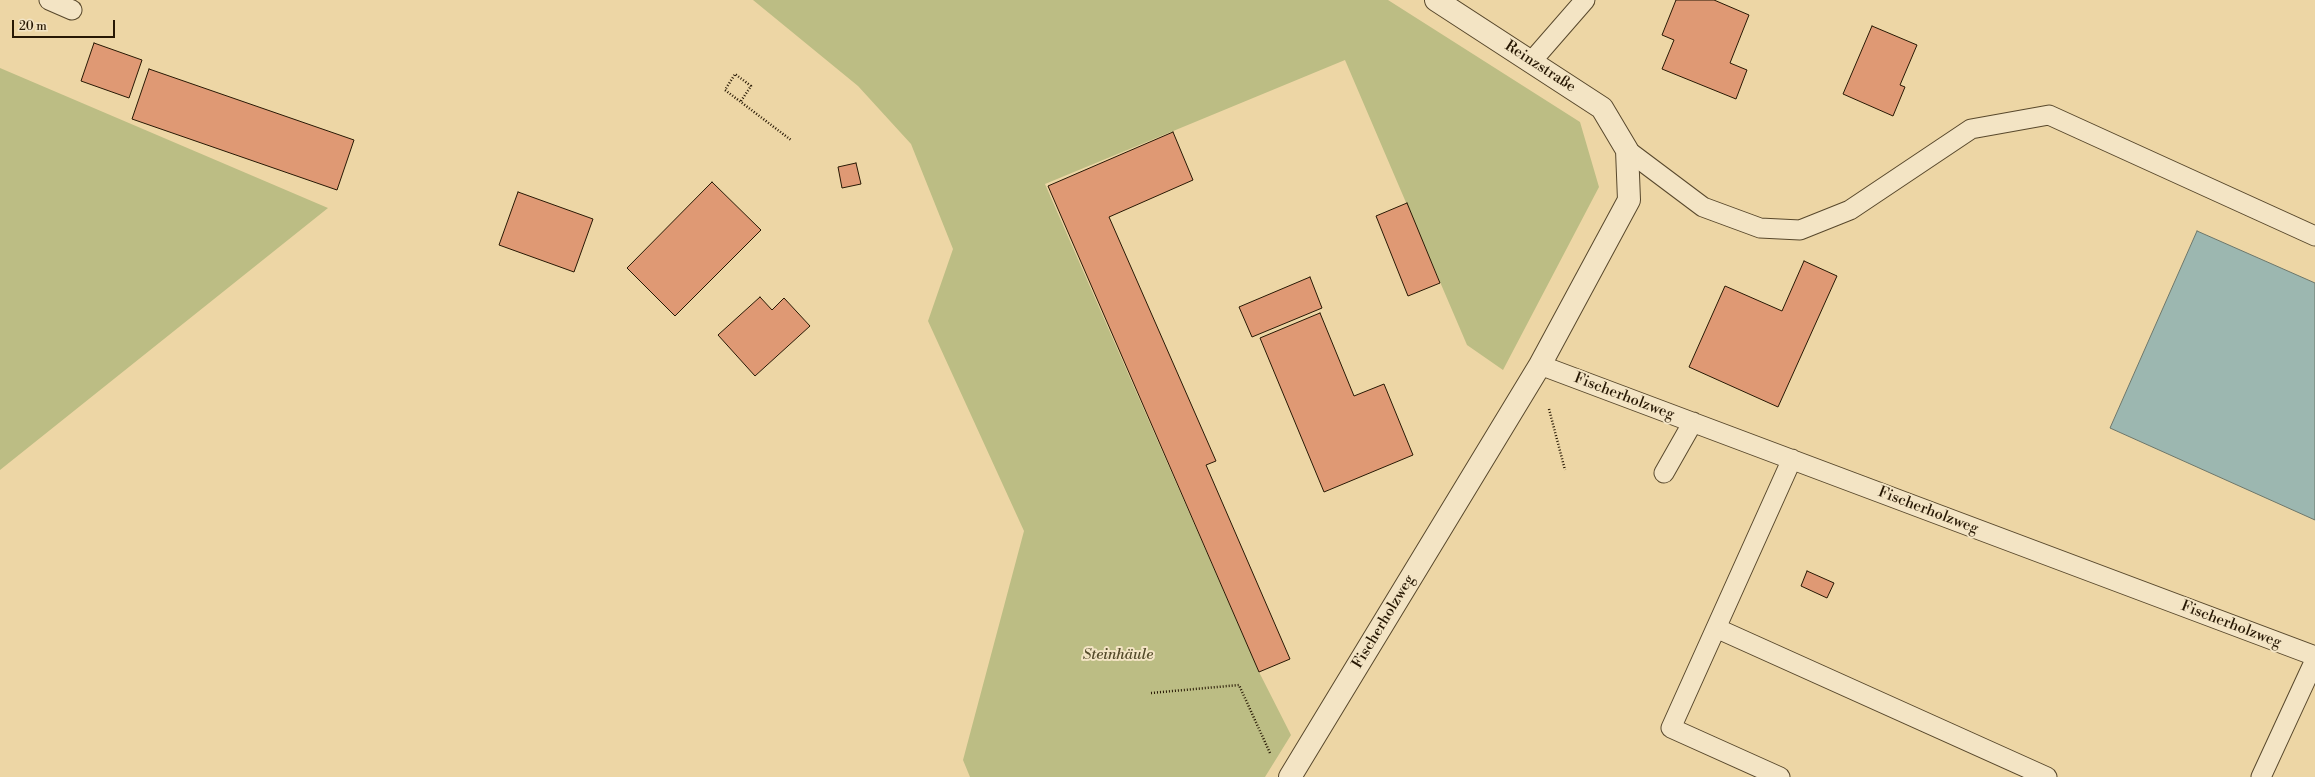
<!DOCTYPE html>
<html>
<head>
<meta charset="utf-8">
<style>
  body { margin:0 }
  #map { position:relative; width:2315px; height:777px; overflow:hidden; background:#edd6a5; font-family:"Libre Bodoni",serif }
  canvas { display:block }
  .scale { position:absolute; left:12px; top:20px; width:103px; height:18px; box-sizing:border-box; border:2px solid #271804; border-top:0; padding-left:5px; font-size:12px; line-height:14px; white-space:nowrap; color:#271804; -webkit-text-stroke:3px #f3e4c4; paint-order:stroke }
</style>
</head>
<body>
<div id="map">
<canvas width="2315" height="777"></canvas>
<div class="scale">20 m</div>
</div>
<script>
const context = document.querySelector('canvas').getContext('2d');
context.lineJoin = 'round';
function paint(path, color) { context.fillStyle = color; context.fill(path, 'evenodd'); }
const toPath = rows => new Path2D(rows.map(r => 'M' + r).join(''));
function trace(path, color, width, dash) { context.strokeStyle = color; context.lineWidth = width; context.lineCap = dash ? 'butt' : 'round'; context.setLineDash(dash || []); context.stroke(path); }
function label(font, color, halo, rows, align = 'center') {
  context.font = font + ' "Libre Bodoni",serif'; context.lineWidth = 4; context.setLineDash([]); context.textBaseline = 'middle'; context.strokeStyle = halo; context.fillStyle = color; for (const [text, x, y, turn = 0] of rows) {
    context.save(); context.translate(x, y); context.rotate((+turn || 0) * Math.PI / 180); context.textAlign = isNaN(turn) ? turn : align; if (halo) context.strokeText(text, 0, 0); context.fillText(text, 0, 0); context.restore();
  }
}
paint(toPath([
  [753,0,1388,0,1580,122,1599,187,1503,370,1467,345,1345,60,1045,184,1259,672,1291,735,1265,777,970,777,963,760,1024,531,928,321,953,249,911,144,858,86],
  [0,68,328,208,0,470]
]), '#bcbd84');
const water = toPath([
  [2197,231,2315,283,2315,520,2110,428,2197,231]
]);
paint(water, '#9cb7b0');
trace(water, '#6d776b', 1);
const building = toPath([
  [1676,0,1714,0,1749,15,1730,63,1747,70,1736,99,1662,69,1674,40,1662,35,1676,0],
  [1872,26,1917,45,1900,85,1905,87,1893,116,1843,94,1872,26],
  [94,43,142,60,129,98,81,81,94,43],
  [149,69,354,140,337,190,132,119,149,69],
  [1173,132,1193,180,1109,217,1216,461,1206,465,1290,659,1259,672,1048,186,1173,132],
  [856,163,861,184,842,188,838,167,856,163],
  [712,182,761,230,675,316,627,268,712,182],
  [518,192,593,219,574,272,499,245,518,192],
  [1407,203,1440,283,1408,296,1376,216,1407,203],
  [1804,261,1837,276,1778,407,1689,367,1725,286,1782,311,1804,261],
  [1310,277,1322,308,1252,337,1239,307,1310,277],
  [760,297,772,310,784,298,810,326,755,376,718,335,760,297],
  [1320,313,1354,396,1384,384,1413,455,1324,492,1260,338,1320,313],
  [1807,571,1834,583,1827,598,1801,586,1807,571]
]);
paint(building, '#df9974');
trace(building, '#271804', 1);
const service = toPath([
  [49,0,72,10],
  [1531,62,1585,0],
  [1627,150,1703,207,1760,228,1800,230,1850,210,1971,129,2049,115,2315,236],
  [1540,365,2315,656],
  [1664,473,1693,422],
  [1716,628,2047,777],
  [1780,777,1671,728,1792,459],
  [2261,777,2315,660]
]);
const tertiary = toPath([
  [1290,777,1540,365,1629,200,1627,150,1602,108,1436,0]
]);
trace(service, '#58482c', 21);
trace(tertiary, '#58482c', 24);
trace(toPath([
  [741,101,751,86,735,74,725,90,791,140],
  [1549,409,1565,470],
  [1151,693,1239,685,1270,753]
]), '#271804', 2.5, [1, 2]);
trace(service, '#f3e4c4', 19);
trace(tertiary, '#f3e4c4', 22);
label('15px', '#271804', '#f3e4c4', [
  ["Reinzstraße",1540,67,33],
  ["Fischerholzweg",1624,397,21],
  ["Fischerholzweg",1928,511,21],
  ["Fischerholzweg",1384,622,-59],
  ["Fischerholzweg",2231,625,21]
]);
label('italic 15px', '#544a2a', '#f3e4c4', [
  ["Steinhäule",1118,655]
]);
</script>
</body>
</html>
